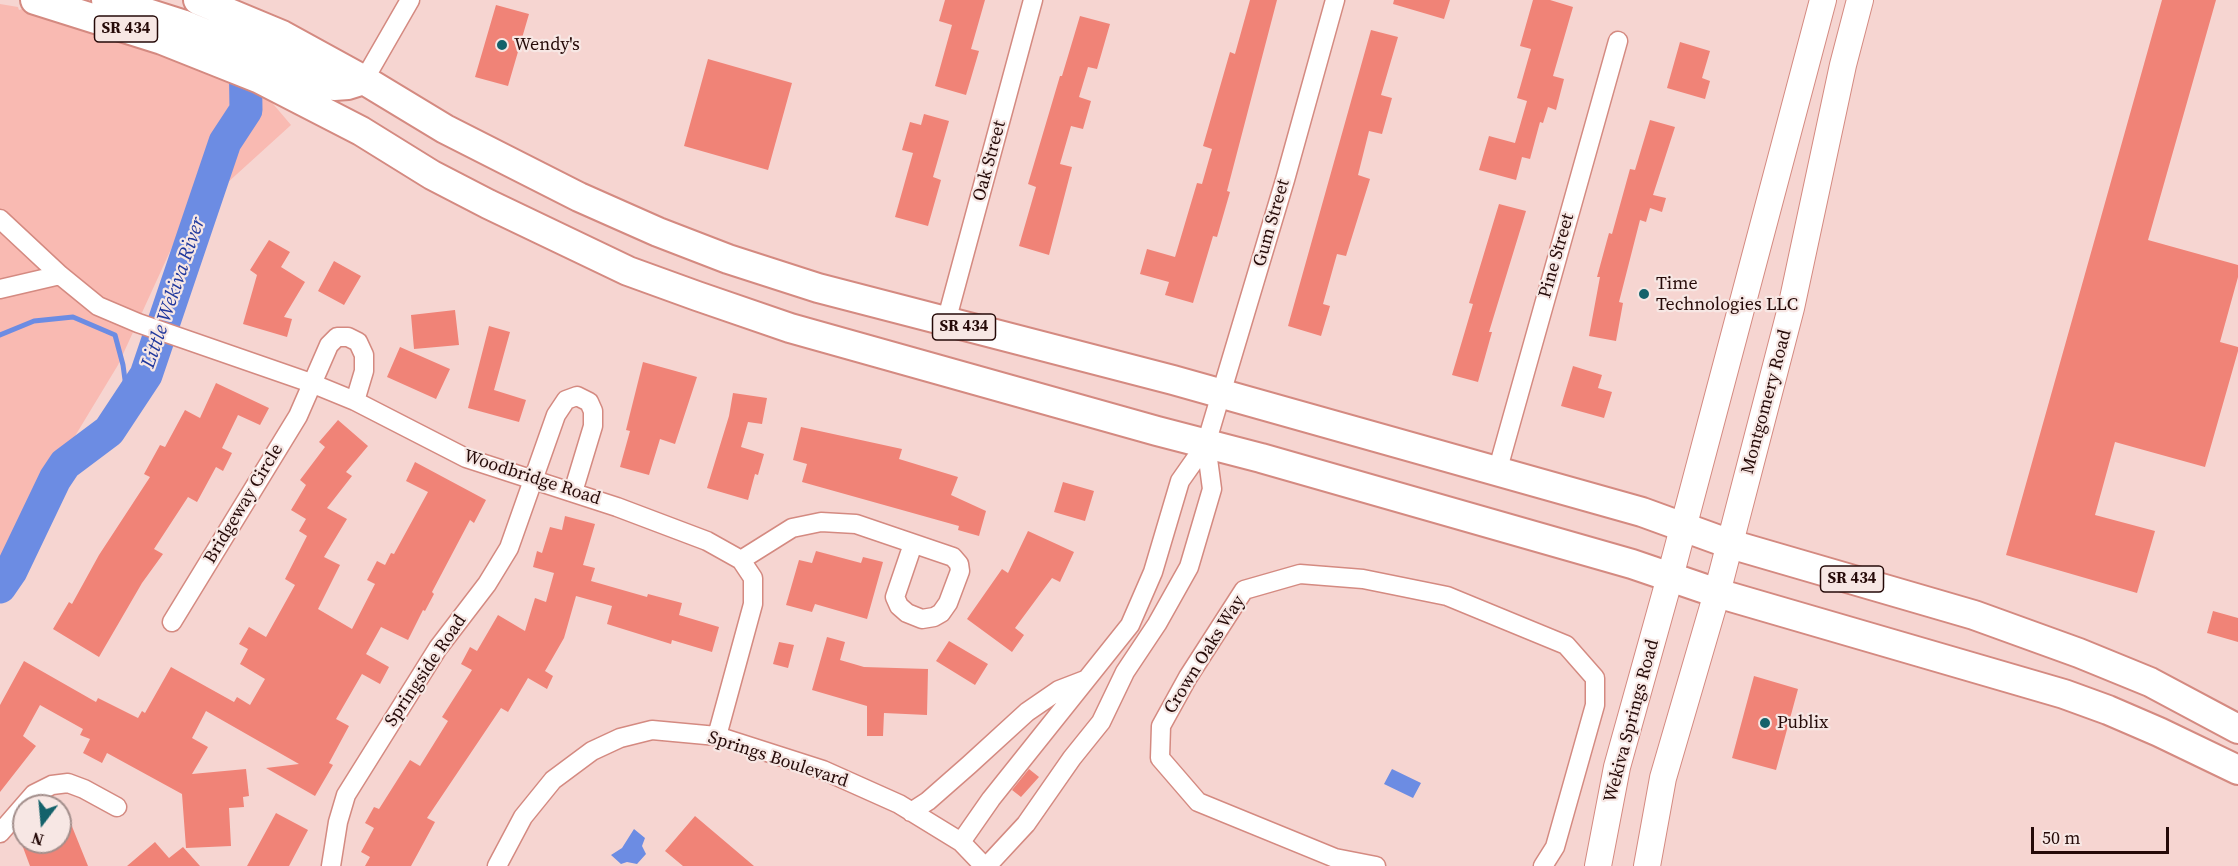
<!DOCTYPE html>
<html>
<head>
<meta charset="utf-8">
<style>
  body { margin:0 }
  #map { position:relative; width:2238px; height:866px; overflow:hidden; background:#f6d5d1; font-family:"Source Serif 4",serif }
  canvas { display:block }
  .north { position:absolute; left:12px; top:794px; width:60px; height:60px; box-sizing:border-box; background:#f7e7e4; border:2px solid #a38f8c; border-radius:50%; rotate:196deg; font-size:16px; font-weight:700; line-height:24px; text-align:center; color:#250a08 }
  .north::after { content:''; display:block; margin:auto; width:21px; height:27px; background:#14626b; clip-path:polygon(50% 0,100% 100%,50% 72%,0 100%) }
  .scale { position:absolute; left:2031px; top:827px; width:138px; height:27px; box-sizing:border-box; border:3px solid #250a08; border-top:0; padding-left:8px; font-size:18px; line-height:21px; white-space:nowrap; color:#250a08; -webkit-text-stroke:4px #f7e7e4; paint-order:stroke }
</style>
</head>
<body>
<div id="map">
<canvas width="2238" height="866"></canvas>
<div class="north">N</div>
<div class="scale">50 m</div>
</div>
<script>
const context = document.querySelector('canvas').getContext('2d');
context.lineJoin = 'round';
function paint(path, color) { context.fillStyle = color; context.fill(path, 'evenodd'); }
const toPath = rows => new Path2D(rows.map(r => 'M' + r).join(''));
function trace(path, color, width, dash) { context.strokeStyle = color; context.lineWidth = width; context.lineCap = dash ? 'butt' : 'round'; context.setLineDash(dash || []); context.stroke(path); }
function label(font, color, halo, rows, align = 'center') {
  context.font = font + ' "Source Serif 4",serif'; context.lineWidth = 4.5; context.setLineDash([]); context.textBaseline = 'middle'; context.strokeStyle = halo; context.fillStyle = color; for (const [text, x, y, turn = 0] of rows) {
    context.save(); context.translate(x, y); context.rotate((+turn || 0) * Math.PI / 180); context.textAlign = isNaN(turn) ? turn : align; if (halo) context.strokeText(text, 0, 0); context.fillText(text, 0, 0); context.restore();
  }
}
paint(toPath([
  [0,4,18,7,19,10,25,8,159,51,263,92,291,125,183,223,118,365,0,560]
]), '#f9bab2');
paint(toPath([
  [1392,769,1421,783,1413,798,1384,784],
  [634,829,645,838,642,846,646,854,637,864,627,862,621,864,611,855,622,848]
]), '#6c8ce3');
trace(toPath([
  [0,335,34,321,73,317,115,335,123,365,128,402]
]), '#6c8ce3', 5);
trace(toPath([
  [0,587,11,571,55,479,65,464,109,431,146,375,225,142,246,110,245,43]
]), '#6c8ce3', 33);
paint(toPath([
  [945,0,985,0,971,49,979,51,966,95,935,86,952,25,939,21],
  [1250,0,1277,0,1227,191,1230,192,1217,237,1213,236,1193,303,1165,295,1169,282,1140,274,1147,249,1175,257,1197,183,1202,184,1212,149,1203,146,1230,52,1235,54],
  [1394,0,1450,0,1444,19,1393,4],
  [1533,0,1550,0,1573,7,1553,76,1564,79,1556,110,1548,107,1543,123,1540,122,1530,159,1522,157,1516,180,1479,170,1489,136,1515,143,1527,101,1517,98,1531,49,1520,46],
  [2162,0,2216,0,2148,240,2238,265,2238,277,2220,342,2238,347,2238,351,2205,467,2115,442,2095,515,2155,531,2137,593,2006,555],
  [496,5,529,14,508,86,475,77],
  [1080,16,1110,24,1097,69,1088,67,1079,97,1091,101,1083,129,1071,126,1060,164,1072,167,1049,255,1019,246,1036,187,1028,184,1060,76,1062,76],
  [1371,30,1398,37,1381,95,1392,98,1382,134,1369,131,1358,175,1370,179,1346,256,1337,254,1323,304,1330,306,1321,336,1288,326],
  [1680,42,1710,51,1702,78,1710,81,1705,99,1667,88],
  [708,59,792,83,768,170,684,146],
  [924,114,949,121,933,177,941,180,928,226,895,217,913,153,902,150,910,122,921,125],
  [1650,120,1675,127,1653,195,1666,198,1662,212,1650,208,1646,222,1640,220,1619,302,1623,303,1616,341,1589,336,1600,277,1597,277,1609,233,1612,234,1630,169,1635,170],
  [1499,204,1526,211,1489,332,1492,332,1478,382,1452,375,1473,304,1469,303],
  [269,240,290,252,281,267,305,282,284,317,292,319,287,337,243,324,257,275,250,270],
  [334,261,361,276,344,305,318,291],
  [455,310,459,345,414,349,411,315],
  [489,326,510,332,494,390,526,400,519,422,468,408],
  [400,347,450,369,436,399,387,377],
  [643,362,697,377,675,444,660,439,649,475,620,467,630,431,626,430],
  [1573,366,1602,375,1598,388,1612,392,1604,418,1561,406],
  [216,383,269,408,260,425,238,415,222,448,232,453,223,471,216,467,197,502,188,497,154,549,163,554,142,583,99,657,53,629,69,602,72,604,99,555,150,477,144,474,160,445,165,447,185,410,200,418],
  [733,393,767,398,762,424,748,422,741,447,764,454,758,475,755,474,748,500,707,488,729,416],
  [338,420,368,446,346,472,352,476,327,508,347,519,324,557,340,565,318,609,352,629,375,584,367,580,377,561,385,565,391,553,394,554,428,492,406,481,415,462,486,500,474,523,470,520,432,592,434,594,425,611,423,610,408,640,381,627,366,654,389,667,380,684,362,674,336,719,349,726,329,763,333,765,315,796,266,768,299,764,206,711,192,738,208,747,192,774,246,769,249,796,243,797,244,807,229,808,231,846,186,848,182,794,107,753,102,763,83,753,90,739,80,735,83,729,40,705,23,736,36,746,0,792,0,705,24,661,96,702,98,698,138,718,142,711,145,713,171,667,234,702,237,697,250,705,265,679,240,664,248,649,239,644,249,627,266,637,295,585,285,579,307,536,299,531,306,519,291,510,306,485,300,480,325,447,319,442],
  [801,427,902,449,899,459,958,477,951,495,986,511,979,536,958,530,959,526,802,482,807,464,793,460],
  [1063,482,1094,491,1085,521,1054,512],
  [565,516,595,524,583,565,595,568,591,581,647,597,648,594,682,603,679,615,719,627,712,652,672,640,671,644,607,624,612,606,576,596,564,638,545,671,553,676,547,689,528,678,508,712,501,708,427,818,435,822,411,866,365,866,370,857,361,852,374,828,365,823,374,807,379,809,410,760,420,766,448,721,442,717,472,670,461,664,470,647,477,651,498,615,525,631,535,598,546,602,554,573,533,567,537,551,542,553,550,527,562,530],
  [1028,531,1074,552,1060,582,1052,578,1015,628,1024,635,1012,652,967,619,1002,569,1008,573],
  [816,551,861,563,863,557,883,562,867,619,815,604,812,612,786,605,799,560,812,563],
  [2213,611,2238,618,2238,642,2207,633],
  [827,637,845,642,840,660,864,667,928,669,927,715,884,713,883,736,867,736,867,706,812,690],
  [949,641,988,664,975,685,936,661],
  [779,642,794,645,788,668,773,664],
  [1754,676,1798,689,1776,770,1732,758],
  [1029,769,1039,777,1021,797,1012,790],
  [276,813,308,830,289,866,247,866],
  [695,816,754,866,683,866,665,851],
  [71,824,88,866,30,866,21,842,60,842,60,829],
  [155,842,169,858,183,847,200,866,127,866]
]), '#f08377');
const minor = toPath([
  [364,80,410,0],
  [0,219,60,275,98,306,138,323,311,383,355,401,466,458,617,507,707,541,741,560,753,578,753,604,717,736],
  [0,289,60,275],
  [946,322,1033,0],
  [1497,472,1618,41],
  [741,560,792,528,821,522,856,524,953,557,959,564,960,571,948,603,941,613,934,617,922,619,907,613,899,606,895,597,913,544],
  [172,622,298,416,329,345,337,337,348,337,358,342,364,355,364,371,355,401],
  [911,812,928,801,969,765,1027,712,1059,690,1085,680],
  [0,833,34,794,52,785,68,783,84,789,117,807],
  [961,842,991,799,1130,625,1153,572,1180,481,1206,444,1285,180,1335,0],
  [331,866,338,822,346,795,438,648,487,584,509,548,556,415,566,400,577,396,589,402,593,411,593,426,573,492],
  [497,866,523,817,553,780,592,751,620,738,652,730,717,736,823,770,899,804,961,842,984,866],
  [987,866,1026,824,1072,758,1101,722,1125,672,1157,624,1189,567,1212,489,1206,444],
  [1376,866,1335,858,1198,802,1160,758,1161,726,1188,677,1244,590,1300,574,1363,579,1447,596,1566,645,1595,678,1595,705,1555,847,1543,866]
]);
const secondary = toPath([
  [1598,866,1617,767,1670,577,1823,0],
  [1647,866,1663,778,1717,593,1791,308,1843,65,1860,0]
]);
const primary = toPath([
  [35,0,162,40,260,79,361,131,432,175,488,204,628,271,697,296,790,328,1157,431,1261,458,1632,564,1717,593,2064,694,2108,710,2159,732,2238,770],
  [106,0,182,24,334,86,348,85,364,80],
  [198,0,282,35,364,80,445,129,579,197,658,232,728,259,818,288,1173,380,1642,512,1730,544,1974,615,2079,653,2150,682,2238,729]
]);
trace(minor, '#d48a81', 21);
trace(secondary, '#d48a81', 28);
trace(primary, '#d48a81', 32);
trace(minor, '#fff', 18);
trace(secondary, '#fff', 26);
trace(primary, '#fff', 28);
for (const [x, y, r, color] of [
  [502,45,6,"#14626b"],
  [1644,294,6,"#14626b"],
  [1765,723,6,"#14626b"]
]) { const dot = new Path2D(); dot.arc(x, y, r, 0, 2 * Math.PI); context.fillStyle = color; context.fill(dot); trace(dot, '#f7e7e4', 2); }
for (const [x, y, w] of [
  [126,29,63],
  [964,327,63],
  [1852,579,63]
]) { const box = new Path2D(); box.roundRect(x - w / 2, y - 13, w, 26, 4.5); context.fillStyle = '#f7e7e4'; context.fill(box); trace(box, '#250a08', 1.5); }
label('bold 16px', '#250a08', null, [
  ["SR 434",126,29],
  ["SR 434",964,327],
  ["SR 434",1852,579]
]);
label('18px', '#250a08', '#f7e7e4', [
  ["Wendy's",514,45],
  ["Time",1656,284],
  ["Technologies LLC",1656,305],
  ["Publix",1777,723]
], 'left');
label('18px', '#250a08', '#f7e7e4', [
  ["Oak Street",990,161,-75],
  ["Gum Street",1272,223,-74],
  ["Pine Street",1557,256,-74],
  ["Montgomery Road",1767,402,-75],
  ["Woodbridge Road",532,478,18],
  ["Bridgeway Circle",244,504,-59],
  ["Crown Oaks Way",1205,655,-58],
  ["Springside Road",426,671,-56],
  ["Wekiva Springs Road",1632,721,-75],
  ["Springs Boulevard",778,760,18]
]);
label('italic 20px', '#20389d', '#f7e7e4', [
  ["Little Wekiva River",174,293,-71]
]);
</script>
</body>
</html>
